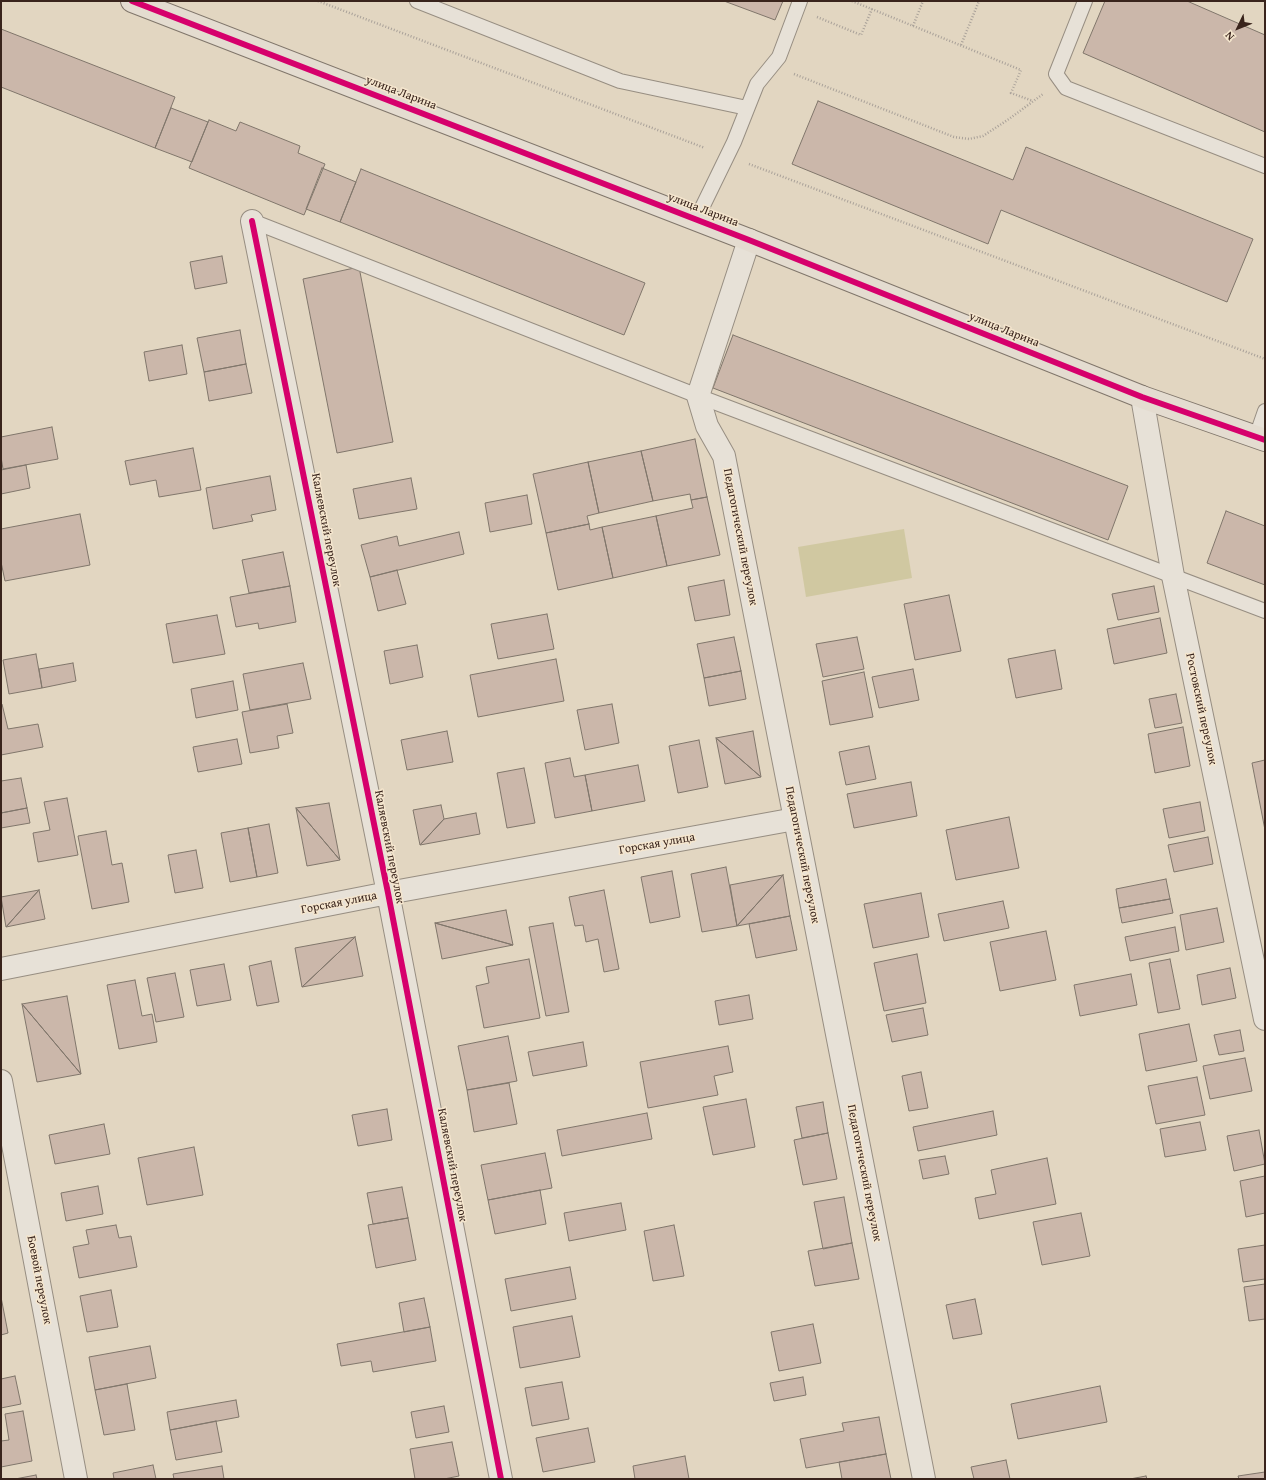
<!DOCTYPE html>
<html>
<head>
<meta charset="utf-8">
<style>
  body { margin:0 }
  #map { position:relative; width:1266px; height:1480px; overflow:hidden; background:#e2d6c1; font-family:"Gentium Book Plus",serif }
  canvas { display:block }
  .frame { position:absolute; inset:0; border:2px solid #39241c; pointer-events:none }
  .north { position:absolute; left:1218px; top:8px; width:40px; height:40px; -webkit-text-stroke:3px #f5e6ce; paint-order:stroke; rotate:227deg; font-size:11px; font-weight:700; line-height:16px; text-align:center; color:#39241c }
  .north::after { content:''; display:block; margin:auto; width:14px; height:18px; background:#39241c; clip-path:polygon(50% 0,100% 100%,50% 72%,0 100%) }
</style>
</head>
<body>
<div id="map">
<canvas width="1266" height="1480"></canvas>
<div class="frame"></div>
<div class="north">N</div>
</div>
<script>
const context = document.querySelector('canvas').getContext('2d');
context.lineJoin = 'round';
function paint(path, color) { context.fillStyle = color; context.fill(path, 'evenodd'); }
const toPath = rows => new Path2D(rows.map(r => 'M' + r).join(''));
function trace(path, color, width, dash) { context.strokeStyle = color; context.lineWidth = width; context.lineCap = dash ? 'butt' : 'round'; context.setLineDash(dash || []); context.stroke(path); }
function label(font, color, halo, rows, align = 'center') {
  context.font = font + ' "Gentium Book Plus",serif'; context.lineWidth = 3; context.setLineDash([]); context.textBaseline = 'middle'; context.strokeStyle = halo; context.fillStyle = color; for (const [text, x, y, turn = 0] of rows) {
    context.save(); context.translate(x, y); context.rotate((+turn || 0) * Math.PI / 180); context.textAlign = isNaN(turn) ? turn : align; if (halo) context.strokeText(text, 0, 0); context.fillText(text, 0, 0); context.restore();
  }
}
paint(toPath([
  [904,529,912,578,806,597,798,547]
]), '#d0c8a1');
const building = toPath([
  [724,1,783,1,775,20,724,1],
  [1105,1,1187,1,1265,35,1265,132,1083,53,1105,1],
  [1,29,175,97,155,148,1,87,1,29],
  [818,101,1013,180,1026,147,1253,239,1227,302,1001,210,988,244,792,164,818,101],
  [171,108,208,122,192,162,155,148,171,108],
  [209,120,236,131,240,122,300,146,298,153,325,164,304,215,189,168,209,120],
  [322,168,356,182,340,222,306,209,322,168],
  [361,169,645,283,624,335,340,222,361,169],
  [222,256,227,283,195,289,190,262,222,256],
  [359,267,393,442,337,453,303,279,359,267],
  [240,330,246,364,204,372,197,338,240,330],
  [733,335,1128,486,1108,540,713,388,733,335],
  [182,345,187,374,149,381,144,352,182,345],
  [246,364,252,393,209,401,204,372,246,364],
  [52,427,58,459,3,469,1,457,1,437,52,427],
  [695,439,707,497,691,500,690,494,653,501,641,451,695,439],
  [193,448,201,490,159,497,156,480,130,485,125,461,193,448],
  [641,451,653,501,599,513,588,462,641,451],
  [588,462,599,513,587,516,589,524,546,533,533,474,588,462],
  [26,465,30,488,1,494,1,470,26,465],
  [270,476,276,510,251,515,253,521,213,529,206,488,270,476],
  [411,478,417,509,359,519,353,489,411,478],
  [527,495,532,524,490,532,485,503,527,495],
  [707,497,720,555,667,566,656,516,693,508,691,500,707,497],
  [1226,511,1265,526,1265,585,1207,563,1226,511],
  [80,514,90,565,5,581,1,562,1,529,80,514],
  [656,516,667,566,613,578,602,527,656,516],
  [589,524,590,530,602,527,613,578,558,590,546,533,589,524],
  [459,532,464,554,370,577,361,545,397,536,399,546,459,532],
  [283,552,290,586,249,593,242,560,283,552],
  [397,570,406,604,378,611,370,577,397,570],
  [724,580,730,615,695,621,688,587,724,580],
  [290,586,296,622,259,629,258,623,236,627,230,597,290,586],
  [1154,586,1159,612,1118,620,1112,594,1154,586],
  [949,595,961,651,915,660,904,604,949,595],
  [547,614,554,649,498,659,491,624,547,614],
  [217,615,225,654,173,663,166,624,217,615],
  [1160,618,1167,653,1114,664,1107,629,1160,618],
  [734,637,741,671,704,678,697,644,734,637],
  [857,637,864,669,823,677,816,644,857,637],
  [417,645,423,677,390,684,384,651,417,645],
  [1055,650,1062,689,1016,698,1008,659,1055,650],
  [36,654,42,688,9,694,3,660,36,654],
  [556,659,564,701,478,717,470,675,556,659],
  [73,663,76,681,42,688,39,669,73,663],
  [303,663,311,699,250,710,243,674,303,663],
  [913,669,919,700,879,708,872,677,913,669],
  [741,671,746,699,709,706,704,678,741,671],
  [864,672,873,717,830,725,822,681,864,672],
  [233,681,238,710,196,718,191,689,233,681],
  [1176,694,1182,723,1155,728,1149,699,1176,694],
  [1,704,2,704,8,729,38,724,43,747,1,755,1,704],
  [287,704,293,733,277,736,279,748,250,753,242,712,287,704],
  [612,704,619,743,585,750,577,710,612,704],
  [1183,727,1190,766,1155,773,1148,734,1183,727],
  [447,731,453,762,407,770,401,740,447,731],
  [753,731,761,777,716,738,753,731],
  [716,738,761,777,725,784,716,738],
  [237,739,242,764,198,772,193,747,237,739],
  [699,740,708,787,678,793,669,746,699,740],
  [869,746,876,779,846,785,839,752,869,746],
  [570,758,574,777,585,775,592,811,555,818,545,763,570,758],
  [1265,760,1265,830,1252,763,1265,760],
  [638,765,645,801,592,811,585,775,638,765],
  [524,768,535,823,507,828,497,773,524,768],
  [21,778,27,808,1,813,1,781,21,778],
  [911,782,917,816,854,828,847,794,911,782],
  [67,798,78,855,38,862,33,833,50,830,44,802,67,798],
  [1200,802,1205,831,1169,838,1163,809,1200,802],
  [329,803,340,860,296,808,329,803],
  [441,805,444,819,420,845,413,810,441,805],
  [27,808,30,823,1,828,1,813,27,808],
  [296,808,340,860,307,866,296,808],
  [476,813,480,834,420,845,444,819,476,813],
  [1009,817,1019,868,956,880,946,830,1009,817],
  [269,824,278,873,257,877,248,828,269,824],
  [248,828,257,877,230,882,221,833,248,828],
  [106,831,112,865,122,863,129,902,92,909,78,836,106,831],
  [1208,837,1213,864,1174,872,1168,845,1208,837],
  [196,850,203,888,175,893,168,855,196,850],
  [726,867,737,926,702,932,691,874,726,867],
  [672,871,680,917,650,923,641,877,672,871],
  [783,875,737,926,730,885,783,875],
  [783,875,790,916,737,926,783,875],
  [1166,879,1170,899,1119,908,1116,889,1166,879],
  [39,890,6,927,1,897,39,890],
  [39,890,45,919,6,927,39,890],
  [604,890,619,969,604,972,598,939,586,942,583,925,575,926,569,897,604,890],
  [921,893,929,937,873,948,864,904,921,893],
  [1170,899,1173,913,1122,923,1119,908,1170,899],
  [1003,901,1009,928,944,941,938,914,1003,901],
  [1217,908,1224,942,1186,950,1180,915,1217,908],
  [506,910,513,945,435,923,506,910],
  [790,916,797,950,756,958,749,924,790,916],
  [435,923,513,945,442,959,435,923],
  [553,923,569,1012,546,1016,529,927,553,923],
  [1175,927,1179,951,1130,961,1125,937,1175,927],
  [1046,931,1056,980,1000,991,990,942,1046,931],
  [355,937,363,976,302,987,355,937],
  [355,937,302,987,295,948,355,937],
  [917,954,926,1003,884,1011,874,963,917,954],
  [529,959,540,1018,484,1028,476,986,489,983,486,967,529,959],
  [1170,959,1180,1009,1158,1013,1149,963,1170,959],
  [271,961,279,1002,257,1006,249,966,271,961],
  [224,964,231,1000,197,1006,190,970,224,964],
  [1230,968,1236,998,1202,1005,1197,975,1230,968],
  [175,973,184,1017,156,1022,147,978,175,973],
  [1131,974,1137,1005,1080,1016,1074,985,1131,974],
  [135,980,142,1016,152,1014,157,1042,119,1049,107,985,135,980],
  [749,995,753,1019,719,1025,715,1001,749,995],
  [67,996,81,1074,22,1004,67,996],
  [22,1004,81,1074,37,1082,22,1004],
  [923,1008,928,1035,892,1042,886,1015,923,1008],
  [1189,1024,1197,1061,1146,1071,1139,1034,1189,1024],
  [1240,1030,1244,1051,1219,1055,1214,1035,1240,1030],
  [508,1036,517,1081,467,1090,458,1046,508,1036],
  [583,1042,587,1066,533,1076,528,1052,583,1042],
  [728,1046,733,1072,714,1076,718,1095,648,1108,640,1062,728,1046],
  [1245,1058,1252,1091,1210,1099,1203,1066,1245,1058],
  [921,1072,928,1108,909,1111,902,1076,921,1072],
  [1197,1077,1205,1115,1156,1124,1148,1086,1197,1077],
  [509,1083,517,1124,474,1132,467,1090,509,1083],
  [746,1099,755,1147,713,1155,703,1107,746,1099],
  [823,1102,828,1133,802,1138,796,1107,823,1102],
  [387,1109,392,1140,358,1146,352,1115,387,1109],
  [993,1111,997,1135,918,1151,913,1127,993,1111],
  [647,1113,652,1139,562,1156,557,1130,647,1113],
  [1200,1122,1206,1150,1165,1157,1160,1129,1200,1122],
  [104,1124,110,1154,55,1164,49,1135,104,1124],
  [1259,1130,1265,1164,1234,1171,1227,1136,1259,1130],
  [828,1133,837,1179,803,1185,794,1140,828,1133],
  [194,1147,203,1195,147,1205,138,1158,194,1147],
  [545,1153,552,1188,488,1200,481,1165,545,1153],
  [945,1156,949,1174,923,1179,919,1160,945,1156],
  [1047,1158,1056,1204,979,1219,975,1198,996,1194,991,1170,1047,1158],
  [1265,1176,1265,1213,1246,1217,1240,1181,1265,1176],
  [98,1186,103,1214,66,1221,61,1193,98,1186],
  [402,1187,408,1218,373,1224,367,1193,402,1187],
  [540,1190,546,1224,495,1234,488,1200,540,1190],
  [844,1197,852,1243,823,1249,814,1202,844,1197],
  [621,1203,626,1230,569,1241,564,1213,621,1203],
  [1081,1213,1090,1256,1042,1265,1033,1222,1081,1213],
  [408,1218,416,1260,376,1268,368,1225,408,1218],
  [116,1225,119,1238,131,1236,137,1267,79,1278,73,1247,89,1244,86,1230,116,1225],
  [674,1225,684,1276,653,1281,644,1231,674,1225],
  [852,1243,859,1279,815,1286,808,1251,852,1243],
  [1265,1245,1265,1279,1243,1282,1238,1249,1265,1245],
  [570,1267,576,1299,511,1311,505,1279,570,1267],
  [1265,1284,1265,1319,1249,1321,1244,1287,1265,1284],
  [111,1290,118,1327,87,1332,80,1296,111,1290],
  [1,1297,8,1333,1,1335,1,1297],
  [424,1298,430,1327,404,1332,399,1303,424,1298],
  [975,1299,982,1334,953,1339,946,1305,975,1299],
  [572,1316,580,1357,520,1368,513,1327,572,1316],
  [813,1324,821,1363,779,1371,771,1332,813,1324],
  [430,1327,436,1361,373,1372,371,1361,341,1366,337,1344,430,1327],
  [150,1346,156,1378,95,1390,89,1357,150,1346],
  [15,1376,21,1404,1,1408,1,1379,15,1376],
  [803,1377,806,1395,774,1401,770,1383,803,1377],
  [562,1382,569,1419,532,1426,525,1388,562,1382],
  [127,1384,135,1430,104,1435,95,1390,127,1384],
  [1100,1386,1107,1422,1018,1439,1011,1404,1100,1386],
  [236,1400,239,1417,170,1430,167,1412,236,1400],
  [444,1406,449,1432,416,1438,411,1412,444,1406],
  [23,1411,32,1461,1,1467,1,1441,9,1440,5,1414,23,1411],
  [879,1417,886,1454,806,1468,800,1439,844,1431,842,1423,879,1417],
  [216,1421,222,1452,176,1460,170,1430,216,1421],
  [588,1428,595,1462,543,1472,536,1438,588,1428],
  [452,1442,459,1476,444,1479,415,1479,410,1449,452,1442],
  [886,1454,891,1479,842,1479,839,1462,886,1454],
  [685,1456,689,1479,635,1479,633,1466,685,1456],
  [1006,1460,1010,1479,974,1479,971,1467,1006,1460],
  [153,1465,156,1479,114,1479,113,1473,153,1465],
  [222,1466,224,1479,174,1479,173,1474,222,1466],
  [1265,1472,1265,1479,1239,1479,1238,1476,1265,1472],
  [36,1475,37,1479,15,1479,36,1475],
  [1146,1476,1147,1479,1130,1479,1146,1476]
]);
paint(building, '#cbb7aa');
trace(building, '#80766b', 1);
const service = toPath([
  [417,1,620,81,747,108],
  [1085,1,1056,74,1066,88,1265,166],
  [696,220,734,142,757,84,779,57,800,1],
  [252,221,698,396,1265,611],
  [1256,437,1265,411]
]);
const minor = toPath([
  [252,221,388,893,501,1479],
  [749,240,698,396,707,426,724,456,924,1479],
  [1142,397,1173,576,1265,1019],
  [1,969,388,893,795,819],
  [1,1081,76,1479]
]);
const primary = toPath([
  [132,1,749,240,1142,397,1265,440]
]);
trace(service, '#978e82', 16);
trace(minor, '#978e82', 24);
trace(primary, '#80766b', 24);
trace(toPath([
  [318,1,705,148],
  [852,1,1021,70,1011,93,1033,101],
  [817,17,861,35,872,9],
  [913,26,923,1],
  [961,45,979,1],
  [794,74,954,137,969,139,983,136,1009,119,1043,94],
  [749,164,1265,359]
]), '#a9a199', 2.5, [1, 2]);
trace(service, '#e7e1d7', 14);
trace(minor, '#e7e1d7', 22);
trace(primary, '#e4dcd0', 22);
trace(toPath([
  [132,1,749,240,1142,397,1265,440],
  [252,221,388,893,501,1479]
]), '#d6006c', 6);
label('12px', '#39241c', '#f5e6ce', [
  ["улица Ларина",401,93,21],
  ["улица Ларина",703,210,21],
  ["улица Ларина",1004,330,22],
  ["Каляевский переулок",326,530,79],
  ["Педагогический переулок",740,537,79],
  ["Ростовский переулок",1201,709,78],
  ["Горская улица",657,844,-10],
  ["Каляевский переулок",389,847,79],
  ["Педагогический переулок",802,855,79],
  ["Горская улица",339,903,-11],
  ["Каляевский переулок",452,1165,79],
  ["Педагогический переулок",864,1173,79],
  ["Боевой переулок",39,1280,79]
]);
</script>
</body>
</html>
